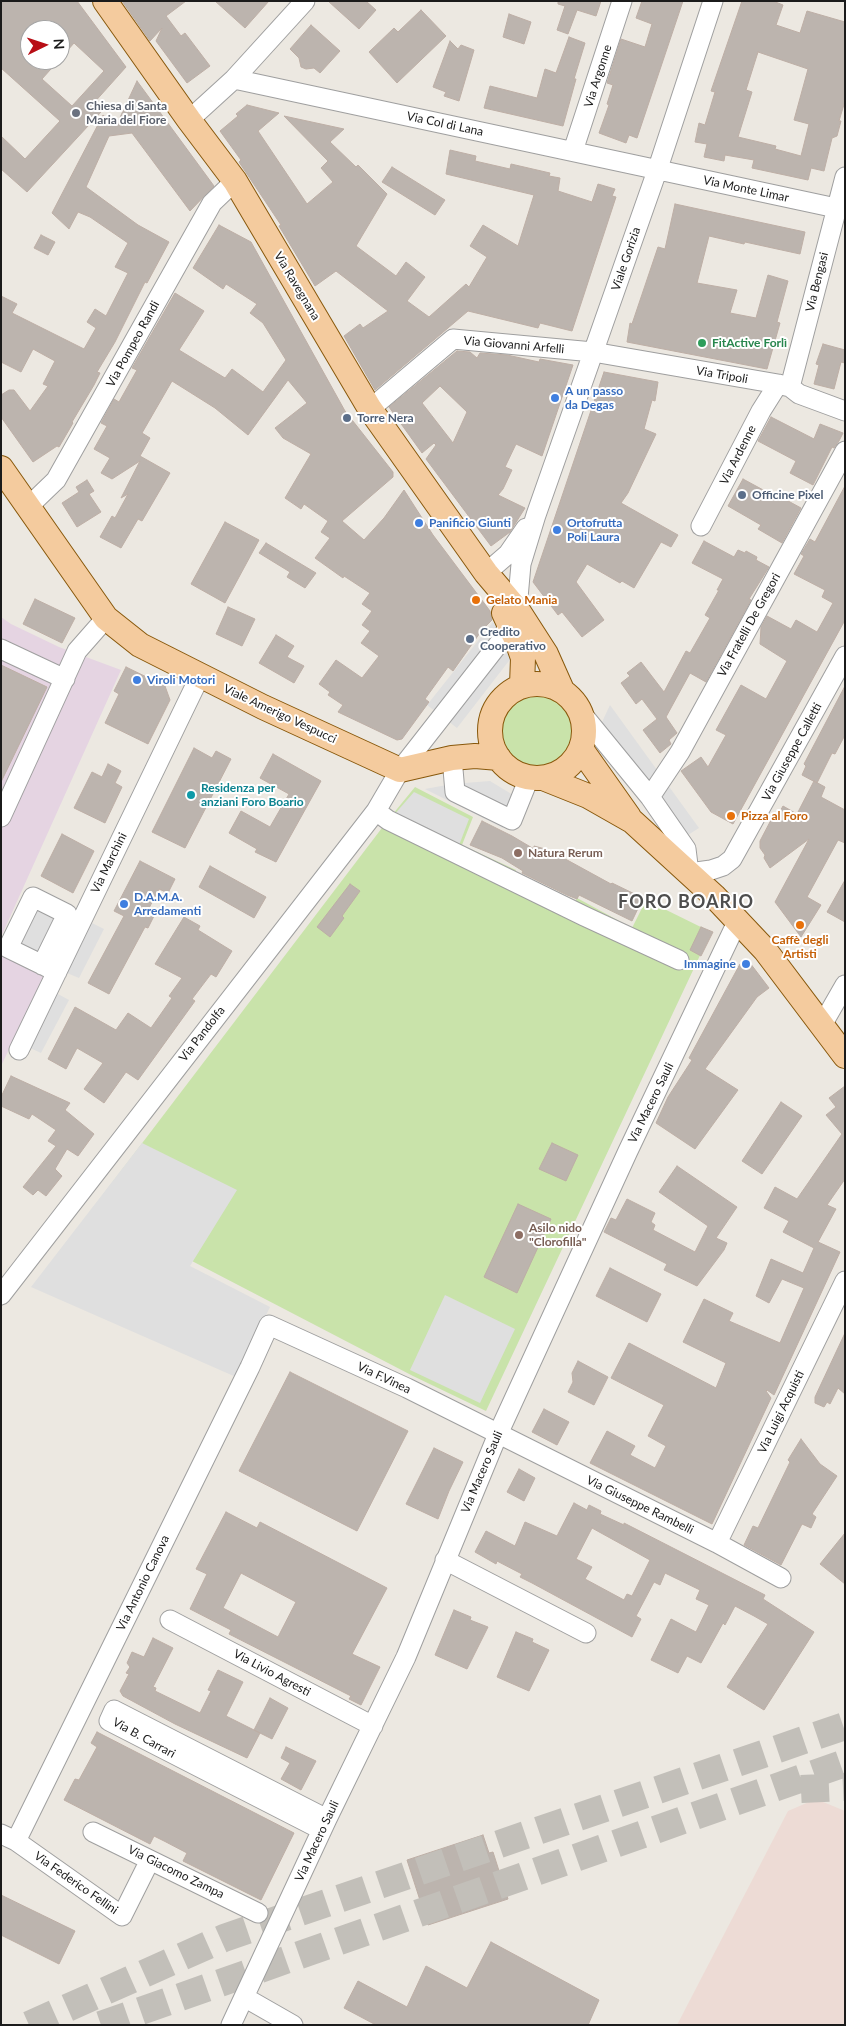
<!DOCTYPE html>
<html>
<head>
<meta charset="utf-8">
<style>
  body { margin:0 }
  #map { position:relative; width:846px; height:2026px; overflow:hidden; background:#ece8e1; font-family:Lato,sans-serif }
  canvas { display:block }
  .frame { position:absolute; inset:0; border:2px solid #1b1b1b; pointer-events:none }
  .north { position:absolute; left:20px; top:20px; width:50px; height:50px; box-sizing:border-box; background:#fff; border:1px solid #a4a4a4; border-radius:50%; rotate:86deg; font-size:14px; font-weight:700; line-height:20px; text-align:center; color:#1b1b1b }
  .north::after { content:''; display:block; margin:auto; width:18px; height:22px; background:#b80e16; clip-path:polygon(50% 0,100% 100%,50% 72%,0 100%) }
</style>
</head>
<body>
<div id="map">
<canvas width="846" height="2026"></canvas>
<div class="frame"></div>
<div class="north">N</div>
</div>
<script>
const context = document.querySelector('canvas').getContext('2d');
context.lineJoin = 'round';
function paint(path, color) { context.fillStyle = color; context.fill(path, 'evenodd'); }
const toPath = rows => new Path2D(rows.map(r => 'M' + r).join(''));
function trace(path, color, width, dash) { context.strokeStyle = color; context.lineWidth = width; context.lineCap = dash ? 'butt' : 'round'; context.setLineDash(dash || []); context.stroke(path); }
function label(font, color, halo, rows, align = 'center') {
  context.font = font + ' Lato,sans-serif'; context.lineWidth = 4; context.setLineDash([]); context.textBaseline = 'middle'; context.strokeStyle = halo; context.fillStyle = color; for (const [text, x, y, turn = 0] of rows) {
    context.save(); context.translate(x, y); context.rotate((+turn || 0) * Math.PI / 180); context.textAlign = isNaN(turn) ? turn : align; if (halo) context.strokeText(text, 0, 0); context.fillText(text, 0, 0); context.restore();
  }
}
paint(toPath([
  [1,617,11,624,59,647,121,670,1,937],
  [1,955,44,977,1,1066]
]), '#e5d4e2');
paint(toPath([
  [816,1799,845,1811,845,2025,677,2025,788,1811]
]), '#eddbd5');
paint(toPath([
  '500 730a36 36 0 1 1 72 0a36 36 0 1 1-72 0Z',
  [415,787,473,817,462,845,516,870,514,875,575,902,577,898,632,928,646,900,711,932,486,1411,413,1376,92,1209,388,820]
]), '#c9e3aa');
paint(toPath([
  [493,622,515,653,457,728,427,705],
  [610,705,699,828,677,842,616,772,595,737],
  [490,781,518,798,503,828,425,789,452,784],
  [414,792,469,819,458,848,393,816],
  [29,887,77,910,46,974,1,944],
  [92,923,104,929,79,978,67,973],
  [56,993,69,1000,41,1053,28,1047],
  [142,1143,237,1190,190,1266,270,1307,236,1377,31,1287],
  [445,1295,515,1329,480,1403,410,1370]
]), '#dfdfdf');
const building = toPath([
  [1,1,77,1,126,67,92,105,101,112,27,192,1,169,1,136,25,159,60,121,1,68,1,1],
  [30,30,60,30,60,59,74,43,104,71,72,106,42,79,59,60,30,60,30,30],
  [122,1,186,1,166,16,181,36,185,33,210,66,187,83,156,41,162,28,150,41,122,1],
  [215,1,269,1,245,28,215,1],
  [328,1,366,1,376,10,359,29,328,1],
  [558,1,601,1,596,16,577,10,568,34,557,30,565,6,558,4,558,1],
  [642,1,683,1,637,138,629,135,626,143,599,133,609,105,607,104,613,85,607,83,621,39,645,47,652,24,636,18,642,1],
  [742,1,773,1,783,5,776,25,800,33,807,11,845,22,845,101,839,121,841,121,837,136,832,138,824,171,811,168,808,180,752,168,754,160,725,155,724,161,704,157,707,144,695,142,699,123,705,125,715,92,711,91,742,1],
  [758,52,808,69,794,120,809,124,801,156,775,149,776,146,738,137,752,92,746,90,758,52],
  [421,10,446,36,397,83,369,52,394,28,398,32,421,10],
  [509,14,531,22,524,44,503,37,509,14],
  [311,25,340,51,320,73,314,68,306,69,301,67,299,58,290,49,311,25],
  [569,37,585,43,574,79,576,79,563,126,484,108,490,86,537,98,545,69,556,73,569,37],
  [450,41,458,49,461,45,474,50,459,101,444,96,446,92,433,87,450,41],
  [137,81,214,186,190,211,132,133,109,136,86,187,138,225,169,242,147,283,145,282,115,342,97,372,100,373,94,385,72,422,73,423,59,447,57,446,33,462,1,417,1,395,9,390,14,390,30,411,48,386,43,384,55,361,33,349,21,372,1,362,1,296,17,304,12,313,84,349,96,328,87,322,95,309,106,316,128,273,115,267,128,243,90,217,78,212,69,229,52,213,103,115,116,126,137,81],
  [247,105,279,113,258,131,307,204,333,182,321,168,328,161,284,116,344,129,330,142,356,167,358,165,387,194,356,246,396,276,406,262,425,277,407,301,429,317,466,284,469,287,487,257,470,246,483,225,518,246,534,195,446,174,450,150,476,156,475,161,510,169,511,164,550,173,549,176,560,178,558,191,592,202,598,184,615,189,612,196,616,197,572,331,540,323,538,328,468,311,375,390,344,336,360,324,363,328,388,311,336,271,315,286,279,226,281,225,239,162,241,160,220,131,238,116,236,114,247,105],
  [392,167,445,200,435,215,382,182,392,167],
  [675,204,805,232,800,254,745,242,744,244,709,236,697,283,737,290,730,313,756,318,768,275,788,281,777,322,780,323,767,369,627,342,630,323,632,324,658,247,665,249,675,204],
  [219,225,251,242,345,411,393,472,393,477,342,521,364,540,384,518,404,490,433,535,490,611,492,620,482,630,453,671,448,667,425,699,429,702,402,739,397,740,338,712,343,705,328,695,330,692,319,684,336,660,362,678,379,656,361,643,370,631,362,625,372,611,362,604,370,593,344,576,343,578,315,558,330,538,321,532,328,521,304,504,301,509,285,498,311,454,283,438,275,428,307,403,288,380,248,435,215,408,172,381,142,433,150,438,140,456,170,473,142,521,138,519,121,548,100,537,112,516,115,518,128,494,121,498,140,461,112,479,101,473,110,458,94,449,107,426,101,423,114,399,119,402,137,370,132,368,175,293,204,311,179,350,225,378,232,369,263,392,286,360,263,323,250,313,257,304,226,284,223,289,193,268,219,225],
  [41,235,55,242,48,255,34,248,41,235],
  [823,344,845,350,845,363,841,362,834,389,814,384,819,365,816,364,823,344],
  [457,351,470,352,477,358,480,353,507,355,539,362,540,359,573,365,542,456,516,444,505,467,512,470,503,489,498,495,525,508,510,532,491,546,426,459,436,445,434,443,422,453,389,407,457,351],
  [440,386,467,412,453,443,422,403,440,386],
  [604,372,658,382,655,401,652,400,644,429,656,434,628,493,621,503,678,535,671,547,661,542,634,588,622,581,620,583,587,564,576,582,604,620,582,637,562,612,558,615,533,582,604,372],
  [771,417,814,439,820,424,843,433,839,441,834,448,832,447,813,485,790,473,796,461,758,441,771,417],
  [743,479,778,498,779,496,801,508,782,543,758,529,761,525,728,506,743,479],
  [87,480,94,491,89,494,101,512,77,527,62,503,79,492,76,487,87,480],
  [845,486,845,620,733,824,711,812,681,771,701,757,708,767,726,735,716,730,741,685,766,699,787,661,760,644,761,627,767,616,791,629,796,620,817,632,833,603,822,597,825,590,794,574,804,556,801,554,810,539,815,542,845,486],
  [225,522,259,540,225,603,191,584,225,522],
  [704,541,734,557,738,550,745,553,746,551,757,557,756,560,769,567,749,599,751,600,706,682,690,673,666,717,677,733,669,740,671,744,660,753,643,730,657,719,642,699,636,704,621,683,630,676,627,673,641,662,664,692,686,651,690,653,710,618,705,615,719,590,717,590,723,579,692,563,704,541],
  [266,543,316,573,305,588,287,577,290,572,259,553,266,543],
  [35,599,75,618,62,643,23,624,35,599],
  [228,607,255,619,242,646,216,634,228,607],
  [276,635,294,646,287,657,304,666,294,683,259,663,276,635],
  [1,665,47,687,1,782,1,665],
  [126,667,165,686,170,700,148,744,105,723,119,694,114,691,126,667],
  [845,686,845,735,835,754,832,753,817,783,802,775,806,766,804,764,845,686],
  [194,748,212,758,216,751,231,759,185,848,152,832,194,748],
  [273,754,321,781,276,862,255,852,257,849,229,833,241,811,270,827,289,794,260,778,273,754],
  [108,764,121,771,115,783,122,787,105,823,74,808,92,772,102,777,108,764],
  [814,781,825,787,821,797,845,810,845,843,838,840,807,897,821,905,801,937,775,902,809,839,770,868,764,858,765,855,760,848,760,841,772,818,775,820,783,806,797,814,814,781],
  [482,821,512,836,534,849,534,846,549,850,553,855,558,855,611,884,612,883,643,898,632,921,579,895,577,899,567,895,522,873,523,871,502,858,470,845,482,821],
  [62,834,94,851,73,893,41,876,62,834],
  [140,861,175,879,168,893,159,889,148,910,155,914,148,928,145,927,109,994,88,983,124,916,114,911,140,861],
  [210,866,266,897,254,918,199,887,210,866],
  [845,880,845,922,827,912,845,880],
  [350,884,360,891,342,916,344,918,330,937,317,927,350,884],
  [184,917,200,926,198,930,232,951,216,977,211,974,192,999,195,1001,138,1080,126,1072,104,1103,84,1089,103,1063,77,1048,66,1069,48,1059,75,1007,116,1030,128,1013,151,1028,172,998,169,996,182,978,155,964,184,917],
  [701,927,713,932,701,956,690,950,701,927],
  [747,959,769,988,757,997,705,1069,738,1090,695,1149,656,1123,668,1097,692,1060,689,1058,740,964,747,959],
  [11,1076,70,1103,65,1110,94,1134,78,1156,67,1149,55,1169,62,1176,46,1196,38,1190,33,1195,23,1187,56,1146,48,1141,56,1130,32,1114,29,1119,1,1106,1,1097,11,1076],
  [845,1086,845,1179,827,1205,836,1209,818,1242,840,1252,774,1395,767,1390,766,1391,771,1398,712,1524,590,1463,607,1431,635,1446,630,1455,655,1468,666,1446,648,1436,664,1405,611,1378,629,1343,716,1388,726,1363,683,1342,704,1299,733,1313,729,1321,780,1343,804,1288,782,1279,769,1303,756,1296,771,1259,803,1273,814,1248,783,1232,789,1221,764,1208,775,1187,797,1199,842,1134,826,1115,836,1107,829,1098,845,1086],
  [781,1102,802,1116,762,1174,742,1161,781,1102],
  [552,1143,578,1155,566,1181,539,1169,552,1143],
  [677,1166,737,1207,716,1238,727,1243,724,1250,697,1286,664,1270,667,1264,604,1232,611,1218,616,1220,627,1199,655,1213,651,1222,655,1225,653,1230,695,1252,708,1226,659,1192,677,1166],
  [518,1204,551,1219,517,1293,484,1277,518,1204],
  [610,1268,661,1294,647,1322,596,1296,610,1268],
  [845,1333,845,1394,838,1388,830,1404,827,1402,824,1407,815,1403,815,1397,845,1333],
  [578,1361,608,1377,594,1405,568,1392,573,1382,572,1373,578,1361],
  [290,1372,408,1431,357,1531,239,1471,290,1372],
  [544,1409,569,1422,557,1445,532,1432,544,1409],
  [801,1439,820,1464,837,1476,812,1514,816,1517,811,1528,802,1524,781,1565,744,1545,753,1526,758,1528,790,1462,788,1460,801,1439],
  [434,1448,463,1462,449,1491,438,1519,406,1504,434,1448],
  [519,1469,535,1478,524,1501,507,1492,519,1469],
  [574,1503,587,1510,589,1505,601,1511,600,1514,624,1525,624,1523,765,1595,763,1599,814,1632,764,1710,727,1687,768,1624,754,1616,735,1606,725,1625,723,1623,701,1663,687,1656,678,1673,651,1660,671,1619,696,1632,709,1605,696,1599,700,1590,665,1573,660,1585,654,1582,636,1616,641,1619,632,1637,532,1583,520,1577,522,1574,497,1561,496,1564,475,1552,486,1531,515,1546,525,1522,557,1536,574,1503],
  [592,1528,650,1560,632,1596,627,1594,624,1600,585,1579,592,1567,576,1559,592,1528],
  [226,1512,257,1528,260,1522,387,1588,352,1654,380,1667,361,1705,349,1699,351,1696,229,1634,231,1630,190,1609,207,1574,196,1569,226,1512],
  [241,1573,296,1602,278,1637,223,1608,241,1573],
  [845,1533,845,1584,820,1564,845,1533],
  [454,1610,471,1617,470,1620,488,1627,467,1669,435,1655,454,1610],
  [516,1632,533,1639,532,1642,549,1650,529,1691,497,1677,516,1632],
  [153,1638,173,1648,153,1687,156,1688,155,1691,200,1713,211,1691,208,1690,218,1670,243,1682,226,1716,260,1733,247,1758,175,1724,123,1696,120,1691,129,1674,126,1673,130,1667,127,1663,132,1652,144,1657,153,1638],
  [270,1698,288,1708,272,1739,254,1730,270,1698],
  [97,1732,294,1833,261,1900,183,1861,187,1853,166,1842,154,1836,150,1844,64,1800,75,1779,79,1780,97,1747,91,1743,97,1732],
  [286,1747,316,1761,301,1790,281,1779,290,1763,281,1758,286,1747],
  [483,1835,489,1853,493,1852,508,1899,428,1925,407,1860,483,1835],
  [1,1895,75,1931,59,1964,1,1935,1,1895],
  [491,1942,599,2000,588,2025,376,2025,344,2008,358,1981,407,2007,426,1966,467,1988,491,1942]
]);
paint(building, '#bcb4ae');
trace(building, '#bdaea5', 1);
trace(toPath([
  [801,1789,845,1787],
  [29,2025,224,1938,845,1726],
  [101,2025,845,1763]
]), '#c2bfb9', 28, [28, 14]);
const minor = toPath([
  [234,79,836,208],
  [189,120,234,79,305,1],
  [573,151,622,1],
  [790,387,845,177],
  [370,409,453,339,593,352,778,384,790,387,799,394,845,411],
  [29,506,56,480,212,203,235,181],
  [701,526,761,411,778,384],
  [486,573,508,554,526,528],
  [519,612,518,598,521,564,536,515,657,171,713,1],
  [1,649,65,679],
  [583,715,650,797,686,849,689,873,711,870,723,866,732,859,845,656],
  [452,758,455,792,512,820,529,778],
  [650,797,680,752,845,451],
  [376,811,388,820,584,916,679,960],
  [1,817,77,651,106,618],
  [42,965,67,914,33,897,8,948,57,972],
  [822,1025,845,985],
  [19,1050,200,676],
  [1,1295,376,811,400,770,504,637,508,622],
  [717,1543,845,1281],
  [445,1560,586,1633],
  [170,1620,373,1726],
  [322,1830,109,1721,114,1710,327,1819],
  [93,1832,258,1913],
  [1,1834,16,1841,122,1916,150,1860],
  [16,1841,250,1367,269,1325,407,1388,717,1543,781,1578],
  [244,1997,293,2025],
  [231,2025,327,1819,406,1657,498,1434,628,1151,738,920]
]);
const major = toPath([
  [105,1,189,120,235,181,370,409,486,573,519,612,546,654,562,690],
  [1,468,106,618,140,645,263,707,400,770,452,758,475,756,499,758],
  [504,613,517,641,523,658,522,685],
  '490 731a47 47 0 1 1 94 0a47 47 0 1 1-94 0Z',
  [581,749,629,817],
  [543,778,588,796,632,821,714,896,765,950,845,1056]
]);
trace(minor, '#9f9f9f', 21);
trace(major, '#88580b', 26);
trace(minor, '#fff', 19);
trace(major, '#f4cb9e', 24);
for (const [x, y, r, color] of [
  [76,113,5,"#6b7280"],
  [702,343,5,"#2e9e5b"],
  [555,398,5,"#3f7fe0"],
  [347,418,5,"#5c6f8a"],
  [742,495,5,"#5c6f8a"],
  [419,523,5,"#3f7fe0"],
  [557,530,5,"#3f7fe0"],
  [476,600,5,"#e8710a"],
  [470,639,5,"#5c6f8a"],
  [137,680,5,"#3f7fe0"],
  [191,795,5,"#0f9aa8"],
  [731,816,5,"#e8710a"],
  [518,853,5,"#8d6e63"],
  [124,904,5,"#3f7fe0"],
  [800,925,5,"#e8710a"],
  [746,964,5,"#3f7fe0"],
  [519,1235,5,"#8d6e63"]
]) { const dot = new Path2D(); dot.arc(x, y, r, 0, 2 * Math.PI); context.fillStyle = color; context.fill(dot); trace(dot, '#fff', 2); }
label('12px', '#1b1b1b', '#fff', [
  ["Via Argonne",598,76,-72],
  ["Via Col di Lana",445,124,12],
  ["Via Monte Limar",746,189,12],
  ["Viale Gorizia",626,259,-71],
  ["Via Bengasi",817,282,-76],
  ["Via Ravegnana",297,286,59],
  ["Via Pompeo Randi",133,344,-61],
  ["Via Giovanni Arfelli",514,345,5],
  ["Via Tripoli",722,375,10],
  ["Via Ardenne",738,455,-63],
  ["Via Fratelli De Gregori",749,625,-61],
  ["Viale Amerigo Vespucci",280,714,25],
  ["Via Giuseppe Calletti",792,752,-61],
  ["Via Marchini",109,863,-64],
  ["Via Pandolfa",202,1034,-52],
  ["Via Macero Sauli",651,1103,-64],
  ["Via F.Vinea",384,1378,25],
  ["Via Luigi Acquisti",781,1412,-64],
  ["Via Macero Sauli",482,1472,-67],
  ["Via Giuseppe Rambelli",640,1505,26],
  ["Via Antonio Canova",143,1583,-64],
  ["Via Livio Agresti",272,1673,28],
  ["Via B. Carrari",144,1738,29],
  ["Via Macero Sauli",317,1841,-65],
  ["Via Giacomo Zampa",176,1872,26],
  ["Via Federico Fellini",76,1883,35]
]);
label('bold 12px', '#5b616d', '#fff', [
  ["Chiesa di Santa",86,106],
  ["Maria del Fiore",86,120]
], 'left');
label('bold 12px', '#27864d', '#fff', [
  ["FitActive Forlì",712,343]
], 'left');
label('bold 12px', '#366cbe', '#fff', [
  ["A un passo",565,391],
  ["da Degas",565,405],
  ["Panificio Giunti",429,523],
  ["Ortofrutta",567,523],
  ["Poli Laura",567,537],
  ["Viroli Motori",147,680],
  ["D.A.M.A.",134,897],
  ["Arredamenti",134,911],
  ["Immagine",736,964,"right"]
], 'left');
label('bold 12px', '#4e5e75', '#fff', [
  ["Torre Nera",357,418],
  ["Officine Pixel",752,495],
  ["Credito",480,632],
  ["Cooperativo",480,646]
], 'left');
label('bold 12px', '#c56008', '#fff', [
  ["Gelato Mania",486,600],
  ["Pizza al Foro",741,816],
  ["Caffè degli",800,940,"center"],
  ["Artisti",800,954,"center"]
], 'left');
label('bold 12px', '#0d838f', '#fff', [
  ["Residenza per",201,788],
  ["anziani Foro Boario",201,802]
], 'left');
label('bold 12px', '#785e54', '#fff', [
  ["Natura Rerum",528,853],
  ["Asilo nido",529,1228],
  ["\"Clorofilla\"",529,1242]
], 'left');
context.letterSpacing = '1px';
label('bold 18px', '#4e4e4e', '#fff', [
  ["FORO BOARIO",686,902]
]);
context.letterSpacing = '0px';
</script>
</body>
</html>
